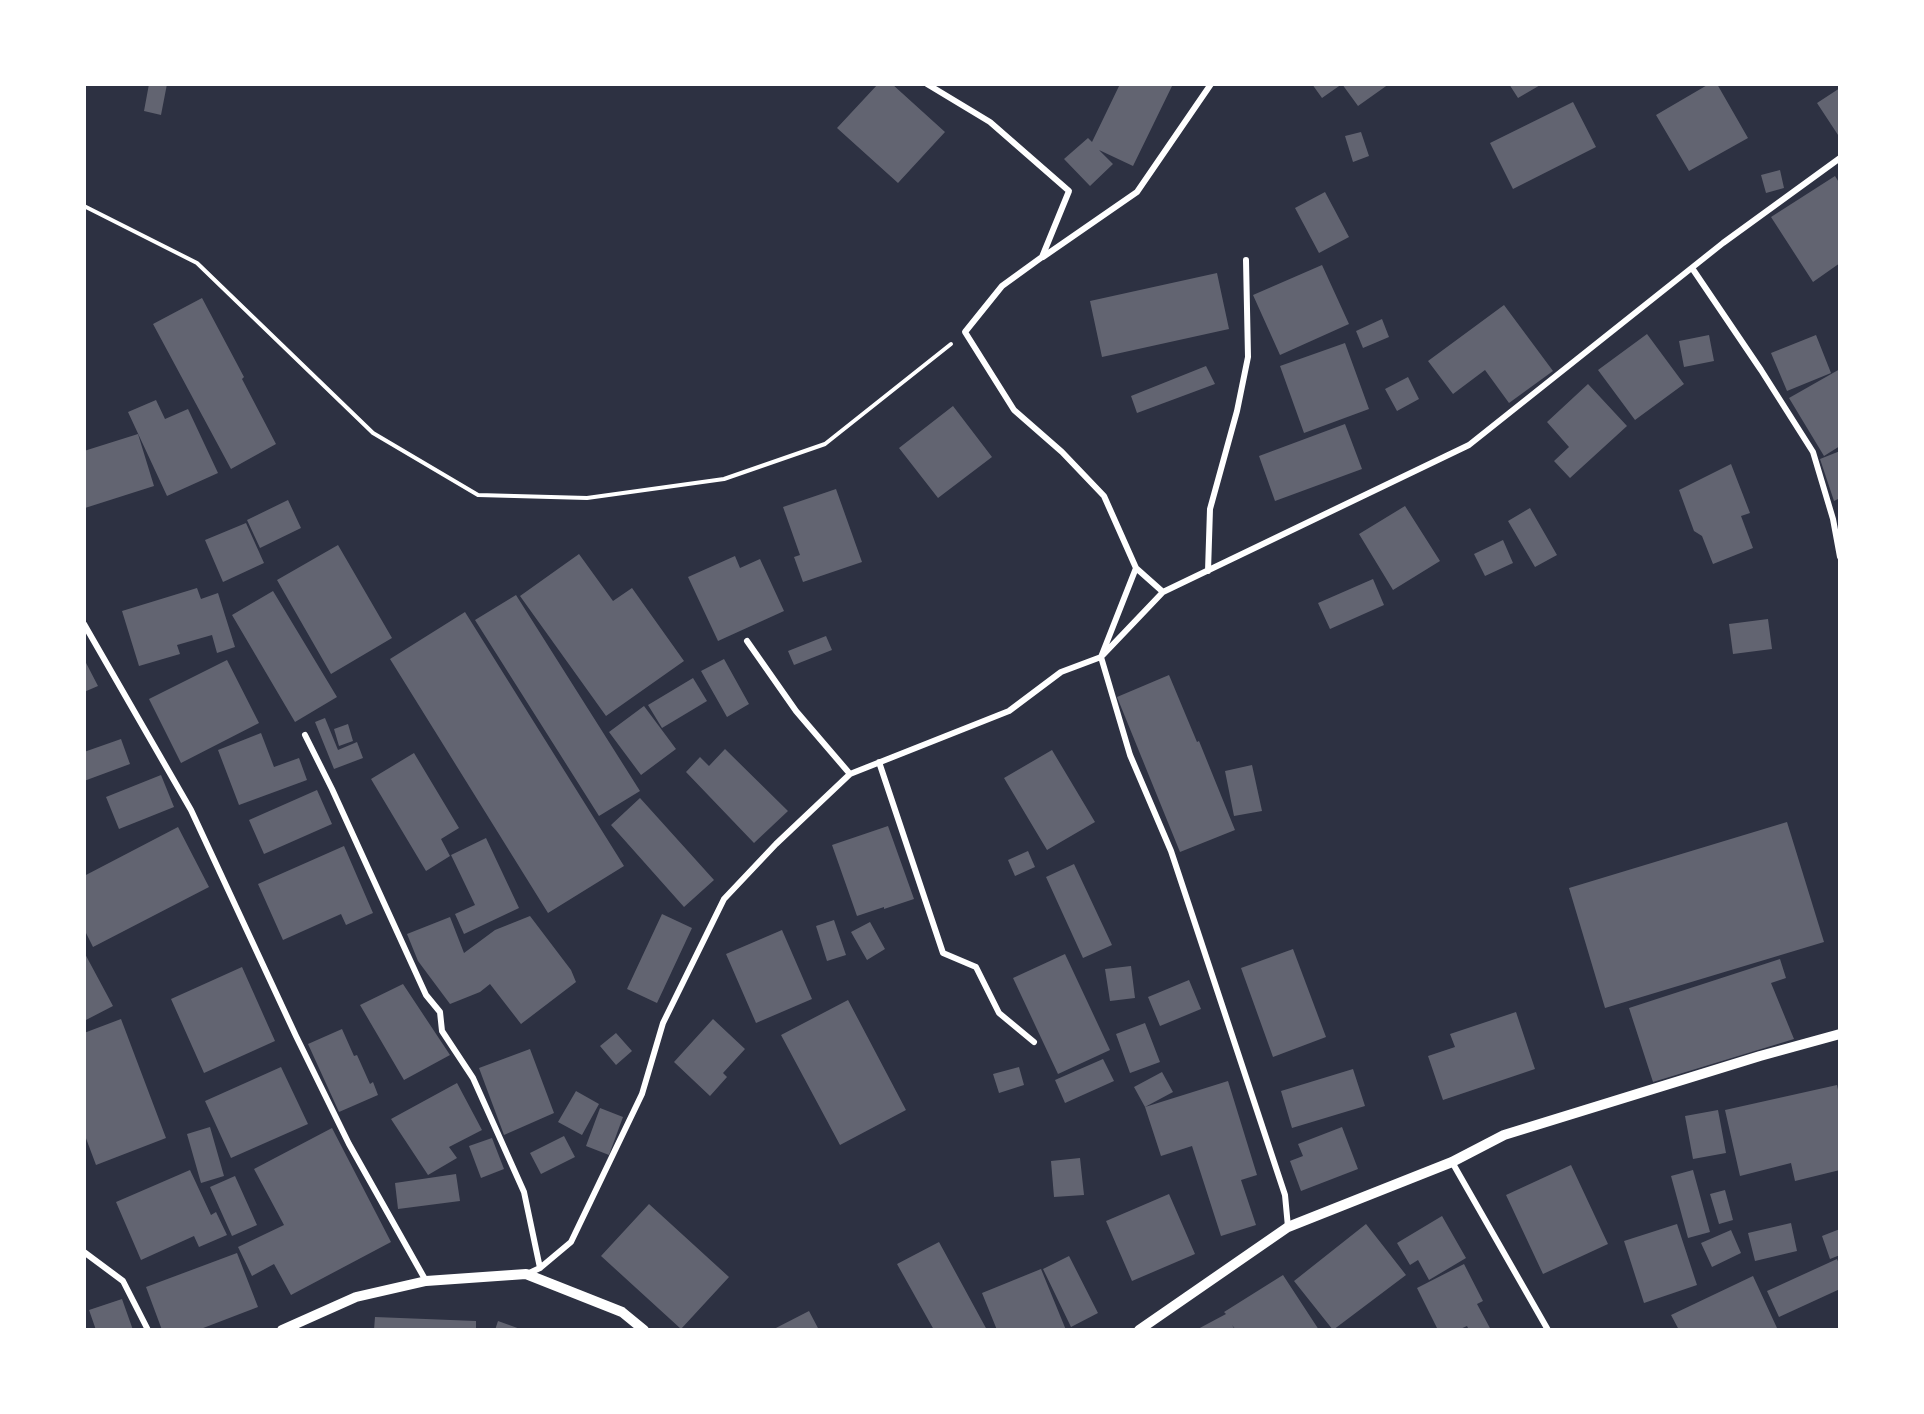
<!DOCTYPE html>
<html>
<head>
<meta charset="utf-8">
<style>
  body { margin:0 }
  #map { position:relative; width:1924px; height:1414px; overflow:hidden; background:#2d3142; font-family:Ubuntu,sans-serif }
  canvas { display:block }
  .frame { position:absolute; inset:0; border:86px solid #fff; pointer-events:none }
</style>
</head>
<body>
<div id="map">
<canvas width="1924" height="1414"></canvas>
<div class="frame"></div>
</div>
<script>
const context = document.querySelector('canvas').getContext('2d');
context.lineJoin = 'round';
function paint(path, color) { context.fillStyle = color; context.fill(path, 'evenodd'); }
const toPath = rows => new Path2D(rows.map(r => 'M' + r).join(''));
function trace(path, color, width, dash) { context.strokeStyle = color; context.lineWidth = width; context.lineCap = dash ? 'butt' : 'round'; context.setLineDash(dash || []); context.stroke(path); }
paint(toPath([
  [149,84,167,84,161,115,144,111],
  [878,84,892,84,945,132,898,183,837,128],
  [1120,84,1173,84,1133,166,1099,150,1113,164,1090,186,1064,159,1088,138,1092,142],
  [1312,84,1342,84,1322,98],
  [1342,84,1389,84,1358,106],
  [1509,84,1542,84,1518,98],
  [1709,84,1717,84,1748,138,1689,171,1656,115],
  [1840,88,1840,138,1817,103],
  [1573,102,1596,147,1513,189,1490,143],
  [1361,132,1369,156,1353,162,1345,136],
  [1780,170,1784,188,1766,193,1761,175],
  [1835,176,1840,184,1840,263,1813,282,1771,217],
  [1325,192,1349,237,1319,253,1295,208],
  [1322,265,1349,324,1280,355,1253,295],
  [1217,273,1229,329,1102,357,1090,301],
  [202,298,244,377,242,379,276,444,231,469,153,324],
  [1504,305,1553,371,1509,403,1485,370,1453,394,1428,361],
  [1382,319,1389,337,1363,348,1356,331],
  [1647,334,1684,384,1635,420,1598,370],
  [1709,335,1714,361,1684,367,1679,341],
  [1816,335,1831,373,1787,391,1771,353],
  [1345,343,1369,409,1304,433,1280,366],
  [1206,366,1215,384,1137,413,1131,396],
  [1840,369,1840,446,1824,456,1789,398],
  [1408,377,1419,399,1397,411,1385,389],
  [1588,384,1627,426,1570,478,1554,461,1569,447,1547,422],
  [156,400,165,419,188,409,218,473,167,496,128,412],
  [953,406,992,457,938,498,899,448],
  [1345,424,1362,469,1275,501,1259,456],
  [138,434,154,486,85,508,84,451],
  [1840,451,1840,498,1834,501,1820,459],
  [1731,464,1750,513,1741,516,1753,548,1713,564,1702,536,1694,531,1679,490],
  [836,489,862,562,803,582,794,557,800,555,783,507],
  [288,500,301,528,260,548,247,520],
  [1405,506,1440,561,1393,590,1359,534],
  [1530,508,1557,555,1535,567,1508,521],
  [246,523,264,563,223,582,205,540],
  [1503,540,1513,563,1485,576,1474,554],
  [338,545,392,638,331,674,277,580],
  [579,554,613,601,632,588,684,661,606,716,520,596],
  [735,556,740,568,760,559,784,611,718,641,688,577],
  [1373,579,1384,605,1330,629,1318,603],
  [197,588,201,599,218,593,235,647,217,653,212,635,177,645,180,654,139,666,122,611],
  [273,591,337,697,295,722,232,615],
  [516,595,640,791,599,816,475,620],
  [465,612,624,866,548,913,390,659],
  [1768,619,1772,649,1733,654,1729,624],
  [826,636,832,650,794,665,788,651],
  [84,659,98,686,84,692],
  [724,659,749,704,727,717,701,671],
  [227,660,259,723,181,763,149,699],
  [1169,675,1197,742,1199,741,1235,830,1180,852,1117,697],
  [693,678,707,701,662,728,648,705],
  [644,706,676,749,641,775,609,732],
  [325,718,338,750,357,742,363,758,334,769,315,722],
  [348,724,353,741,339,746,334,729],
  [261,733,274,767,299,758,307,780,239,805,218,750],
  [121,739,130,764,84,781,84,752],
  [725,749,788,811,754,843,686,772,700,757,709,766],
  [1052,750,1095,822,1047,850,1004,778],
  [414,753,459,828,441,839,450,856,426,871,371,779],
  [1252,765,1262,811,1234,816,1225,771],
  [161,775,174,807,119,829,106,797],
  [317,790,332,824,264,854,249,820],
  [640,798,714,880,684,907,611,825],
  [1787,822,1824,942,1605,1008,1569,888],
  [888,826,914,899,884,909,884,907,857,916,832,845],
  [178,827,209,887,93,947,84,929,84,876],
  [486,838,519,908,464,934,455,914,475,905,451,855],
  [344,846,373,913,346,925,341,914,283,940,258,884],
  [1028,851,1035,867,1015,876,1008,860],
  [1074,864,1112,945,1083,958,1046,877],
  [662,914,692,928,657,1003,627,989],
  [530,916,571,970,576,982,521,1024,490,984,480,992,450,1004,418,961,407,934,450,917,464,953,495,930],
  [834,920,846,955,827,961,816,926],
  [870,922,885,949,867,960,851,932],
  [782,930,812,999,756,1023,726,954],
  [1293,949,1326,1037,1273,1057,1241,968],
  [84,952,113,1006,84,1021],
  [1065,954,1110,1050,1058,1074,1013,978],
  [1780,959,1786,978,1771,983,1794,1039,1653,1082,1629,1008],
  [1131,966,1135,998,1110,1001,1105,969],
  [242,967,275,1041,204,1073,171,999],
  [1189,980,1201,1009,1160,1026,1148,997],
  [403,984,450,1055,404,1080,360,1005],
  [848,1000,906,1110,840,1145,781,1035],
  [1516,1012,1535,1069,1443,1100,1428,1056,1455,1047,1450,1034],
  [121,1019,166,1138,96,1165,84,1133,84,1033],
  [713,1019,745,1049,723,1073,727,1077,710,1096,674,1062],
  [1145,1023,1160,1062,1130,1073,1116,1034],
  [342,1029,354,1056,357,1055,370,1084,373,1082,378,1095,339,1112,308,1044],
  [616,1033,632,1051,616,1065,600,1046],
  [530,1049,554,1113,504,1135,479,1068],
  [1103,1059,1114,1081,1065,1103,1055,1080],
  [281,1067,308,1124,231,1158,205,1101],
  [1019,1067,1024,1085,999,1093,993,1074],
  [1353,1069,1365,1106,1292,1128,1281,1091],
  [1162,1072,1173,1092,1145,1107,1134,1087],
  [1228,1081,1257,1175,1241,1180,1256,1225,1221,1236,1192,1146,1161,1156,1145,1107],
  [457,1083,482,1130,449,1147,457,1158,428,1175,391,1119],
  [1837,1085,1840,1099,1840,1170,1795,1181,1791,1163,1740,1176,1725,1110],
  [576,1091,599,1104,582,1135,558,1122],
  [600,1108,623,1117,609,1155,586,1146],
  [1718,1110,1726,1153,1693,1159,1685,1116],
  [210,1127,224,1176,201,1183,187,1134],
  [1342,1127,1358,1169,1301,1191,1290,1161,1303,1156,1298,1144],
  [332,1128,391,1242,291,1295,274,1264,252,1276,238,1247,284,1225,254,1169],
  [564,1136,575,1157,541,1174,530,1153],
  [492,1138,504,1169,481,1178,469,1146],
  [1080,1158,1084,1195,1054,1197,1051,1161],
  [1571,1165,1608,1244,1543,1274,1506,1195],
  [190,1170,211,1215,216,1212,227,1235,199,1247,194,1236,141,1260,116,1202],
  [1693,1170,1710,1232,1688,1238,1671,1176],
  [456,1174,460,1201,398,1209,395,1183],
  [235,1176,257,1225,232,1236,210,1187],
  [1725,1190,1733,1220,1719,1224,1710,1194],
  [1169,1194,1195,1254,1132,1281,1106,1221],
  [649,1204,729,1277,681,1329,601,1256],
  [1442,1216,1466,1258,1429,1280,1418,1260,1410,1265,1397,1243],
  [1791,1223,1797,1251,1755,1261,1748,1233],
  [1366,1224,1406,1275,1333,1330,1294,1281],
  [1677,1224,1697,1285,1644,1303,1624,1241],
  [1840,1229,1840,1255,1830,1259,1822,1236],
  [1731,1230,1741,1253,1712,1267,1701,1243],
  [939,1242,987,1330,934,1330,897,1264],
  [237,1253,258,1307,198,1330,162,1330,146,1287],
  [1069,1256,1098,1313,1071,1327,1043,1269],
  [1837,1259,1840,1266,1840,1289,1779,1317,1767,1291],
  [1464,1264,1483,1301,1477,1304,1491,1330,1469,1330,1467,1326,1458,1330,1438,1330,1417,1288],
  [1041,1269,1066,1330,997,1330,982,1293],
  [1283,1275,1319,1330,1236,1330,1232,1325,1235,1330,1196,1330,1226,1314,1224,1312],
  [1753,1276,1777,1328,1773,1330,1679,1330,1671,1315],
  [122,1299,133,1330,96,1330,89,1310],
  [809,1311,819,1330,772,1330],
  [375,1317,476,1321,476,1330,374,1330],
  [498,1321,523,1330,495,1330]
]), '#626471');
trace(toPath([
  [84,206,197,263,373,433,478,495,587,498,724,479,825,444,951,344]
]), '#fff', 4);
trace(toPath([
  [1043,257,1137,192,1211,84],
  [1692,268,1761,370,1813,452,1833,519,1840,557],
  [1136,568,1163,592],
  [1208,571,1210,509,1237,411,1248,357,1246,260],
  [84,624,191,810,296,1036,349,1144,426,1281],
  [747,641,796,711,850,774],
  [305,735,332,789,426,995,440,1012,442,1031,473,1078,524,1192,540,1268],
  [879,762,943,953,976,967,999,1013,1034,1042],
  [1452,1162,1548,1330],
  [1288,1227,1285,1195,1171,851,1130,755,1101,657,1163,592,1469,445,1723,243,1840,158],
  [84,1252,123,1281,148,1330],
  [527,1274,540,1268,571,1242,642,1094,663,1023,724,899,776,844,850,774,1009,711,1061,672,1101,657,1136,568,1104,496,1062,452,1014,410,965,332,1002,286,1042,257,1069,191,990,122,927,84]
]), '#fff', 6);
trace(toPath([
  [282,1330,356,1297,426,1281,526,1274,622,1312,644,1330],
  [1139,1330,1288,1227,1452,1162,1504,1135,1760,1056,1840,1034]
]), '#fff', 10);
</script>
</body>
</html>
